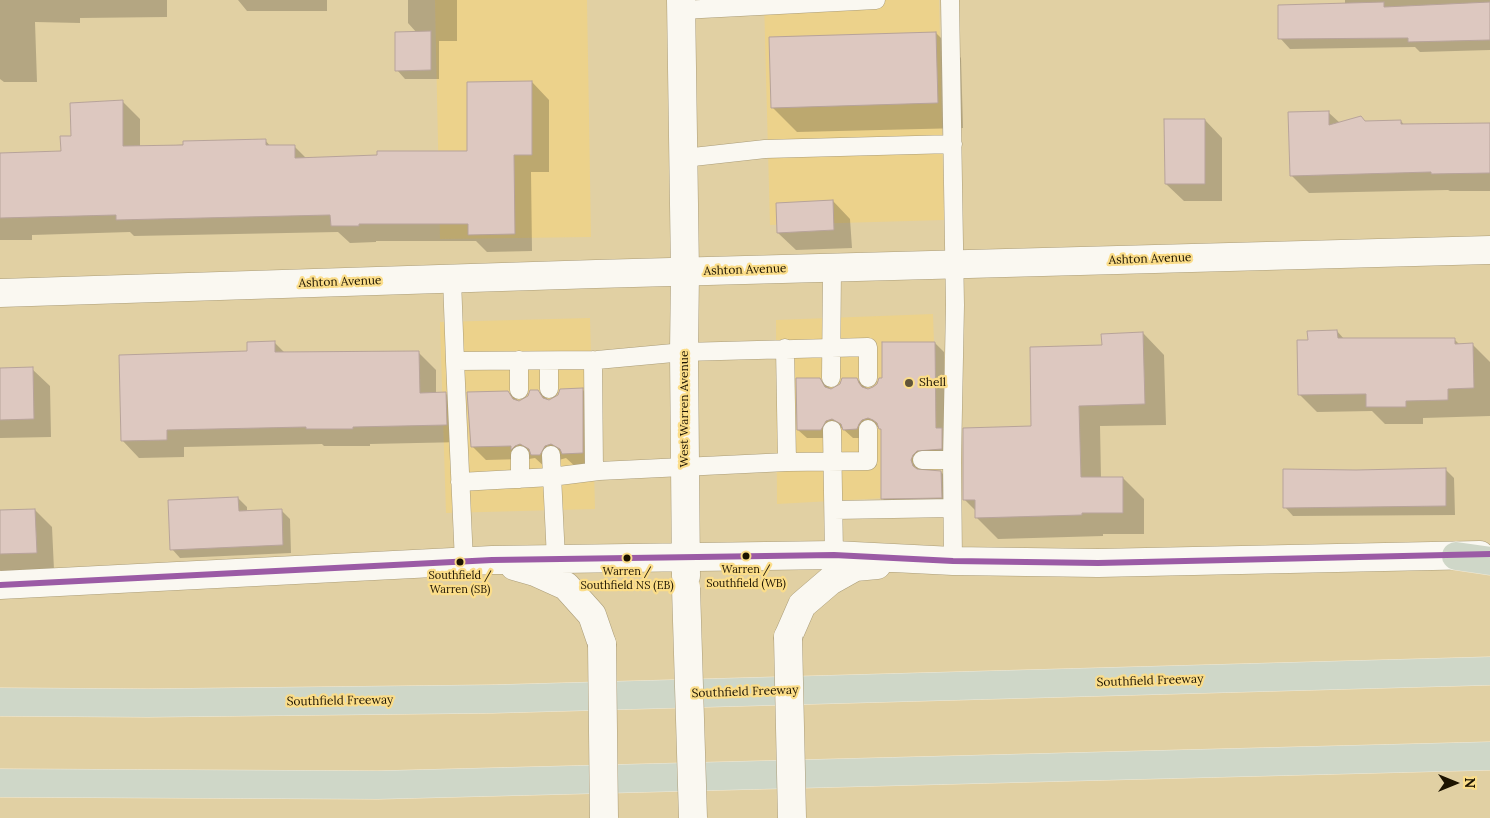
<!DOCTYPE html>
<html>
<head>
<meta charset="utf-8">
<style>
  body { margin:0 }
  #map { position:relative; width:1490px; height:818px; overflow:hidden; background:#e1d0a3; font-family:Lora,serif }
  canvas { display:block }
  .north { position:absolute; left:1430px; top:758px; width:50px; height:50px; -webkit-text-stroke:4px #fbdd89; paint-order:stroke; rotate:90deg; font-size:14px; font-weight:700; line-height:20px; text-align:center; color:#1c1300 }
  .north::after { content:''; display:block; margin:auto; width:18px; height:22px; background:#1c1300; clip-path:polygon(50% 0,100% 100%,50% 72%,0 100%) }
</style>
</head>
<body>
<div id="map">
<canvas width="1490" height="818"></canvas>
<div class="north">N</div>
</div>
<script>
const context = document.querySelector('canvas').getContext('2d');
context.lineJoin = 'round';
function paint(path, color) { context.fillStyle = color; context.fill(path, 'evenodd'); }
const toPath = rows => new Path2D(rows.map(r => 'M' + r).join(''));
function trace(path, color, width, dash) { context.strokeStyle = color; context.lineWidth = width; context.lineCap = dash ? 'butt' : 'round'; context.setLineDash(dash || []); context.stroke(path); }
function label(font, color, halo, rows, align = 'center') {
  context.font = font + ' Lora,serif'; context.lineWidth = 4.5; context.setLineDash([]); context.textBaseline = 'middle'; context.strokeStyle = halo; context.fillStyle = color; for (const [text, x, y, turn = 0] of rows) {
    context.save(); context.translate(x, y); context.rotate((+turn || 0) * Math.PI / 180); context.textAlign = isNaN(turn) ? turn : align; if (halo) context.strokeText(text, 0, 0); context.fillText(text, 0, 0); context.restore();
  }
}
paint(toPath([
  [435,0,587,0,591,237,440,239],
  [764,0,939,0,944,220,770,225],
  [933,314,939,495,777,504,776,320],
  [590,318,595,509,446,513,440,322]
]), '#ecd28b');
paint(toPath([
  [0,0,167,0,167,17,80,18,80,23,35,22,37,82,4,82,0,79],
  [238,0,327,0,327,11,247,11],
  [408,0,457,0,457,41,439,41,439,79,405,79,397,70,417,33,408,23],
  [1345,0,1490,0,1490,50,1420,52,1415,47,1290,49,1280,38,1345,4],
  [936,33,961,58,963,128,797,132,772,107],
  [532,82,549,100,549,172,531,172,532,251,487,252,476,241,376,241,376,242,350,243,338,232,134,236,130,232,32,235,32,240,0,240,0,154,62,152,72,137,122,101,140,119,140,147,265,140,271,147,294,146,307,159,469,152],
  [1328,112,1340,123,1401,121,1405,126,1490,124,1490,191,1450,191,1448,190,1309,193,1291,175],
  [1205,120,1222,138,1222,201,1184,201,1166,184],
  [833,201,850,219,852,248,796,250,778,233],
  [1337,331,1344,339,1454,339,1460,345,1472,344,1490,362,1490,416,1423,418,1423,424,1385,424,1372,411,1317,412,1300,395,1309,342],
  [1143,333,1164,355,1166,425,1100,426,1101,478,1123,478,1144,499,1144,534,1103,534,1103,536,998,539,976,517,976,511,964,499,1033,427,1103,346],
  [274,342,286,354,418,352,436,370,436,394,445,393,463,411,464,442,370,444,370,446,324,446,322,444,184,447,184,457,139,458,122,440,248,352],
  [935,343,944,352,944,432,950,458,921,464,920,471,941,472,950,481,950,506,891,507,882,498,882,431,879,427,877,427,868,432,866,438,853,438,842,428,835,430,830,438,807,438,798,430,820,379,832,390,857,379,869,390],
  [0,369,32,369,50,386,51,437,0,438],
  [582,389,596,403,597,467,577,468,566,458,559,460,546,468,535,458,529,459,526,462,523,459,486,460,472,446,508,392,520,402,538,391,550,401],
  [1445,469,1454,478,1455,515,1293,516,1285,507,1356,471],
  [238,498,247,507,247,512,281,510,290,519,291,553,180,558,172,549],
  [35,510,52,527,54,570,2,572,0,570,0,511]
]), '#0003');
const building = toPath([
  [1384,2,1384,7,1490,2,1490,40,1408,42,1408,38,1278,39,1278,5,1384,2],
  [431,31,431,70,395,71,395,32,431,31],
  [936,32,938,103,771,108,769,37,936,32],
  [532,81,532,155,514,155,515,234,468,235,468,224,359,224,359,226,331,226,330,215,116,220,116,215,0,218,0,153,61,151,60,136,71,136,70,103,123,100,123,146,183,145,183,141,266,139,266,145,295,145,295,158,377,155,377,151,467,151,467,82,532,81],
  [1329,111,1329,125,1361,116,1365,121,1401,120,1401,124,1490,123,1490,173,1431,174,1431,172,1290,176,1288,112,1329,111],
  [1164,119,1205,119,1205,184,1165,184,1164,119],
  [833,200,834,230,777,233,776,203,833,200],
  [1337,330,1338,338,1455,338,1455,344,1473,343,1474,388,1448,389,1448,400,1406,401,1406,407,1366,407,1366,394,1298,395,1297,340,1308,340,1307,331,1337,330],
  [1143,332,1145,404,1079,406,1081,477,1123,477,1123,513,1082,513,1082,515,975,518,975,500,963,500,963,428,1031,426,1030,347,1102,345,1101,334,1143,332],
  [275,341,275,352,419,351,420,393,446,392,447,425,353,427,353,429,306,429,306,427,167,430,167,440,121,441,119,355,247,351,247,342,275,341],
  [882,342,935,342,936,428,942,428,942,449,917,451,913,455,911,460,913,466,917,469,941,471,942,498,881,499,881,429,879,429,877,423,873,420,868,418,862,420,859,424,857,429,843,430,841,424,832,419,826,421,821,430,797,430,796,378,820,378,825,387,831,389,840,384,842,378,857,378,859,383,862,387,868,389,873,387,877,384,879,378,882,378,882,342],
  [33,367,34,419,0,420,0,368,33,367],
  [583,388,583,453,562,454,560,449,551,444,545,446,540,455,531,455,529,449,520,444,515,446,511,450,511,446,471,447,467,392,508,391,513,399,519,401,528,396,530,390,538,390,543,398,549,400,558,395,560,389,583,388],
  [1446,468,1446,506,1283,508,1283,469,1356,470,1446,468],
  [238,497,239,511,282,509,283,545,170,550,168,500,238,497],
  [35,509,37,553,0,554,0,510,35,509]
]);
paint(building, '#ddc8c0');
trace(building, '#b7a39a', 1);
const lane = toPath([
  [950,0,955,305,952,460,953,561],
  [682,10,876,0],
  [684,158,765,149,953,144],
  [452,279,455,361],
  [519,360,519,390],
  [593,360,594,471],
  [549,361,549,389],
  [831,378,832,268],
  [832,430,834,555],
  [520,455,520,479],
  [551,455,556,559],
  [922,460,952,460],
  [787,462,868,461,868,429],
  [460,482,551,477,599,471,787,462,785,348],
  [834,510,952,508],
  [464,562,455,361,597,360,684,352,868,347,868,378]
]);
const street = toPath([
  [0,293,596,274,1490,250]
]);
const secondary = toPath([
  [681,0,685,272,684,352,686,576],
  [514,566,535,572,566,586,592,615,602,644],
  [0,585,492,560,834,555,953,561,1098,563,1480,555],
  [788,637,802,605,830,581,855,567,877,565]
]);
const highway = toPath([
  [1456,556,1490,561],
  [0,702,148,703,493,699,1490,671],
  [0,783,378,785,1490,756]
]);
trace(lane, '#aa9c78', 19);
trace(street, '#aa9c78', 29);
trace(secondary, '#aa9c78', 29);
trace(highway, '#f2ead6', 29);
trace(lane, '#faf8f1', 18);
trace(street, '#faf8f1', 28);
trace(secondary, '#faf8f1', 28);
trace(highway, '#cfd7c8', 28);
const secondaryBridge = toPath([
  [686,588,693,818],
  [788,637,792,818],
  [602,644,604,818]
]);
trace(secondaryBridge, '#aa9c78', 29, []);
trace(secondaryBridge, '#faf8f1', 28);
trace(toPath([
  [0,585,492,560,834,555,953,561,1098,563,1490,554]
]), '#9b5ba5', 6);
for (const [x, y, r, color] of [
  [909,383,5,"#615539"],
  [746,556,4.5,"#1c1300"],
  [627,558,4.5,"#1c1300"],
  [460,562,4.5,"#1c1300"]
]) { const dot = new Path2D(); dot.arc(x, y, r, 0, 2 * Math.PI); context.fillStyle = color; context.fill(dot); trace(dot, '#fbdd89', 2); }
label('11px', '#1c1300', '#fbdd89', [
  ["Warren /",746,570],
  ["Southfield (WB)",746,584],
  ["Warren /",627,572],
  ["Southfield NS (EB)",627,586],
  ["Southfield /",460,576],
  ["Warren (SB)",460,590]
]);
label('12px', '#1c1300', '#fbdd89', [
  ["Ashton Avenue",1150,259,-2],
  ["Ashton Avenue",745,270,-2],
  ["Ashton Avenue",340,282,-2],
  ["West Warren Avenue",685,409,-90],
  ["Southfield Freeway",1150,681,-2],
  ["Southfield Freeway",745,692,-2],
  ["Southfield Freeway",340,701,-1]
]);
label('12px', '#1c1300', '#fbdd89', [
  ["Shell",919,383]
], 'left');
</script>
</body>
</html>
